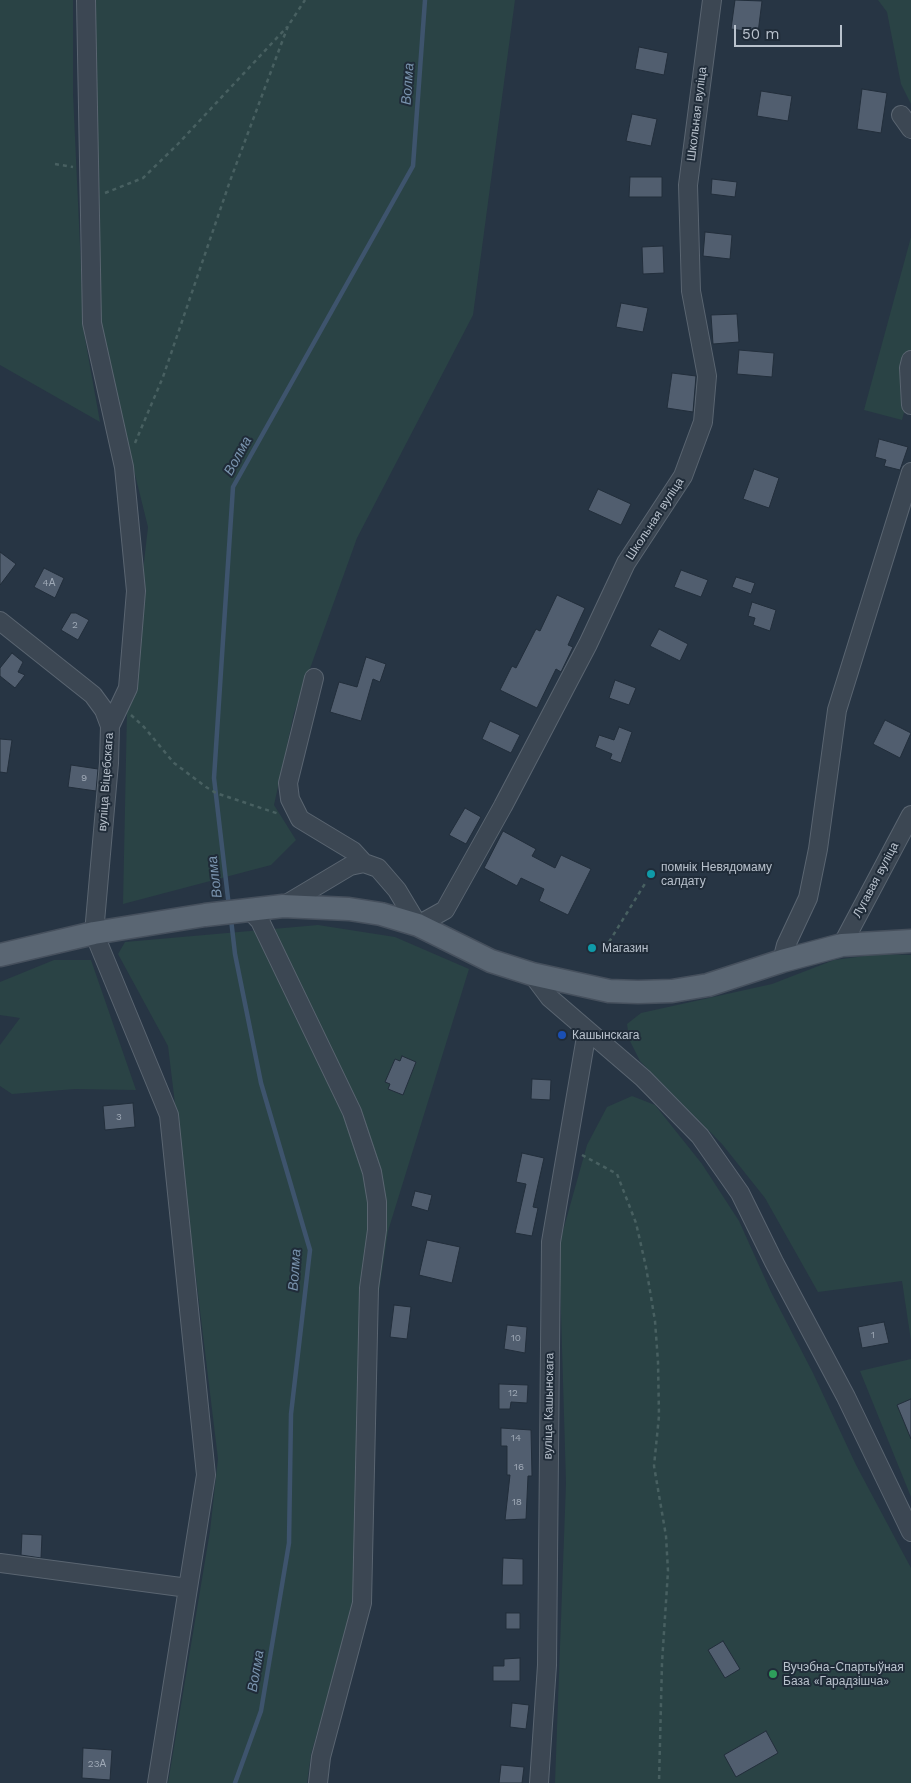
<!DOCTYPE html>
<html>
<head>
<meta charset="utf-8">
<style>
  body { margin:0 }
  #map { position:relative; width:911px; height:1783px; overflow:hidden; background:#273544; font-family:"Work Sans",sans-serif }
  canvas { display:block }
  .scale { position:absolute; left:734px; top:25px; width:108px; height:22px; box-sizing:border-box; border:2px solid #b9c2cd; border-top:0; padding-left:6px; font-size:15px; line-height:18px; white-space:nowrap; color:#b9c2cd; -webkit-text-stroke:4px #202c39; paint-order:stroke }
</style>
</head>
<body>
<div id="map">
<canvas width="911" height="1783"></canvas>
<div class="scale">50 m</div>
</div>
<script>
const context = document.querySelector('canvas').getContext('2d');
context.lineJoin = 'round';
function paint(path, color) { context.fillStyle = color; context.fill(path, 'evenodd'); }
const toPath = rows => new Path2D(rows.map(r => 'M' + r).join(''));
function trace(path, color, width, dash) { context.strokeStyle = color; context.lineWidth = width; context.lineCap = dash ? 'butt' : 'round'; context.setLineDash(dash || []); context.stroke(path); }
function label(font, color, halo, rows, align = 'center') {
  context.font = font + ' "Work Sans",sans-serif'; context.lineWidth = 4; context.setLineDash([]); context.textBaseline = 'middle'; context.strokeStyle = halo; context.fillStyle = color; for (const [text, x, y, turn = 0] of rows) {
    context.save(); context.translate(x, y); context.rotate((+turn || 0) * Math.PI / 180); context.textAlign = isNaN(turn) ? turn : align; if (halo) context.strokeText(text, 0, 0); context.fillText(text, 0, 0); context.restore();
  }
}
paint(toPath([
  [0,0,73,0,73,94,84,333,100,422,0,365],
  [95,0,515,0,473,315,357,538,294,713,274,805,296,840,271,865,123,904,127,710,148,527,96,317],
  [878,0,911,0,911,104,901,84,887,12],
  [911,237,911,387,902,420,864,410],
  [318,925,395,937,469,969,388,1231,368,1366,354,1604,311,1754,307,1783,168,1783,210,1531,218,1459,168,1046,118,954,125,942],
  [880,954,911,955,911,1341,902,1281,818,1292,765,1198,722,1144,640,1061,629,1039,627,1024,641,1013,772,984,834,960],
  [54,960,91,960,136,1090,75,1089,12,1094,0,1086,0,1045,20,1018,0,1015,0,982],
  [632,1096,655,1105,702,1164,739,1221,771,1292,813,1373,856,1465,911,1568,911,1783,555,1783,566,1483,559,1245,587,1145,607,1107],
  [911,1359,911,1497,860,1371]
]), '#2a4345');
trace(toPath([
  [229,907,214,778,233,487,413,166,425,0],
  [231,919,235,954,261,1083,310,1250,291,1414,289,1543,261,1711,235,1783]
]), '#3e546d', 4.5);
const building = toPath([
  [735,0,762,1,758,33,731,29,735,0],
  [639,47,668,53,664,75,635,69,639,47],
  [862,89,887,93,881,133,857,129,862,89],
  [761,91,792,96,788,121,757,116,761,91],
  [632,114,657,119,651,146,626,141,632,114],
  [630,177,662,177,662,197,629,197,630,177],
  [712,179,737,182,735,197,711,194,712,179],
  [705,232,732,235,730,259,703,256,705,232],
  [663,246,664,273,643,274,642,247,663,246],
  [621,303,648,308,643,332,616,327,621,303],
  [737,314,739,342,713,344,711,315,737,314],
  [739,350,774,353,772,377,737,374,739,350],
  [672,373,696,376,693,412,667,408,672,373],
  [879,439,908,447,900,470,884,466,886,460,875,457,879,439],
  [754,469,779,478,769,508,743,499,754,469],
  [598,489,631,504,621,525,588,510,598,489],
  [0,552,16,564,0,585,0,552],
  [44,568,64,578,55,598,34,587,44,568],
  [681,570,708,580,701,597,674,587,681,570],
  [736,577,755,583,751,594,732,587,736,577],
  [557,595,585,608,568,645,573,647,561,672,556,669,537,708,500,690,512,666,516,668,536,629,540,631,557,595],
  [752,602,776,610,770,631,753,625,755,618,748,616,752,602],
  [71,613,76,613,89,620,78,640,61,630,71,613],
  [659,629,688,644,680,661,650,646,659,629],
  [12,653,23,662,18,672,25,675,15,688,0,676,0,668,12,653],
  [366,657,386,664,380,682,373,679,361,721,330,712,339,682,357,687,366,657],
  [615,680,636,688,629,705,609,698,615,680],
  [885,720,911,733,900,758,873,744,885,720],
  [490,721,520,735,511,753,482,739,490,721],
  [619,727,632,732,621,763,610,759,612,754,595,747,599,735,614,740,619,727],
  [0,739,12,740,7,773,0,772,0,739],
  [71,765,98,769,96,791,68,787,71,765],
  [465,808,481,817,466,844,449,835,465,808],
  [503,831,536,849,532,856,555,868,561,855,591,869,568,915,539,901,544,889,521,878,517,886,484,868,503,831],
  [402,1056,416,1062,403,1095,388,1089,390,1084,385,1082,395,1059,400,1061,402,1056],
  [532,1079,551,1080,550,1100,531,1099,532,1079],
  [133,1103,135,1127,105,1130,103,1106,133,1103],
  [522,1153,544,1158,533,1207,538,1208,532,1236,515,1233,526,1184,516,1182,522,1153],
  [415,1191,432,1195,428,1211,411,1206,415,1191],
  [427,1240,460,1247,452,1283,419,1275,427,1240],
  [394,1305,411,1307,407,1339,390,1337,394,1305],
  [884,1322,889,1343,862,1348,858,1327,884,1322],
  [507,1325,527,1327,525,1353,504,1349,507,1325],
  [499,1384,528,1385,527,1403,511,1402,510,1409,499,1409,499,1384],
  [911,1399,911,1439,897,1405,911,1399],
  [501,1428,531,1430,532,1476,528,1476,526,1519,505,1520,510,1475,507,1475,507,1446,501,1446,501,1428],
  [22,1534,42,1535,41,1558,21,1555,22,1534],
  [503,1558,523,1559,523,1585,502,1585,503,1558],
  [506,1613,520,1613,520,1629,506,1629,506,1613],
  [723,1641,740,1669,725,1678,708,1650,723,1641],
  [520,1658,520,1681,493,1681,493,1666,504,1666,504,1659,520,1658],
  [512,1703,529,1705,526,1729,510,1727,512,1703],
  [766,1731,778,1753,736,1777,724,1755,766,1731],
  [83,1748,112,1750,110,1780,82,1778,83,1748],
  [501,1765,524,1767,522,1783,499,1783,501,1765]
]);
paint(building, '#515e6f');
trace(building, '#222e3b', 1);
const minor = toPath([
  [86,0,92,323,124,467,136,591,128,688,110,726],
  [901,115,911,129],
  [911,360,909,368,911,405],
  [0,621,93,695,104,710,110,726,109,763,94,933,169,1115,206,1475,157,1783],
  [314,678,288,783,290,799,300,819,353,851,364,863],
  [283,906,350,866,364,863,378,868,397,890,418,925,445,910,503,806,588,644,626,563,683,476,703,422,707,376,691,291,688,185,712,0],
  [249,909,260,921,352,1112,372,1172,377,1202,377,1230,369,1288,362,1603,321,1757,318,1783],
  [842,945,911,815],
  [782,961,786,945,808,898,818,849,837,710,911,472],
  [532,974,550,998,643,1078,700,1136,740,1193,774,1262,846,1397,911,1532],
  [0,1563,188,1588],
  [539,1783,547,1665,551,1242,587,1031]
]);
const major = toPath([
  [0,955,94,933,205,915,283,906,349,909,381,914,418,925,491,961,532,974,609,991,638,992,672,991,708,985,782,961,842,945,911,941]
]);
trace(minor, '#5a6571', 20);
trace(major, '#46505d', 25);
trace(toPath([
  [55,164,73,167],
  [105,193,143,178,177,145,287,27],
  [135,443,163,377,230,181,288,26,305,0],
  [131,715,144,727,174,763,206,787,216,793,279,814],
  [609,942,646,882],
  [582,1155,617,1174,636,1223,646,1267,655,1321,658,1362,659,1416,654,1466,666,1536,668,1571,662,1663,659,1783]
]), '#486061', 2.5, [4, 4]);
trace(minor, '#3c4753', 18);
trace(major, '#5a6673', 22);
for (const [x, y, r, color] of [
  [651,874,5,"#0f9aa8"],
  [592,948,5,"#0f9aa8"],
  [562,1035,5,"#1a4fb4"],
  [773,1674,5,"#2e9e5b"]
]) { const dot = new Path2D(); dot.arc(x, y, r, 0, 2 * Math.PI); context.fillStyle = color; context.fill(dot); trace(dot, '#202c39', 2); }
label('10px', '#9fa9b6', null, [
  ["4А",49,583],
  ["2",75,625],
  ["9",84,778],
  ["3",119,1117],
  ["1",873,1335],
  ["10",516,1338],
  ["12",513,1393],
  ["14",516,1438],
  ["16",519,1467],
  ["18",517,1502],
  ["23А",97,1764]
]);
label('12px', '#b9c2cd', '#202c39', [
  ["Школьная вуліца",697,114,-83],
  ["Школьная вуліца",655,519,-57],
  ["вуліца Віцебскага",106,782,-86],
  ["Лугавая вуліца",876,880,-62],
  ["вуліца Кашынскага",549,1406,-89]
]);
label('12px', '#b9c2cd', '#202c39', [
  ["помнік Невядомаму",661,867],
  ["салдату",661,881],
  ["Магазин",602,948],
  ["Кашынскага",572,1035],
  ["Вучэбна-Спартыўная",783,1667],
  ["База «Гарадзішча»",783,1681]
], 'left');
label('italic 14px', '#7a94af', '#202c39', [
  ["Волма",408,84,-86],
  ["Волма",238,456,-61],
  ["Волма",215,877,-97],
  ["Волма",295,1270,-86],
  ["Волма",256,1671,-80]
]);
</script>
</body>
</html>
